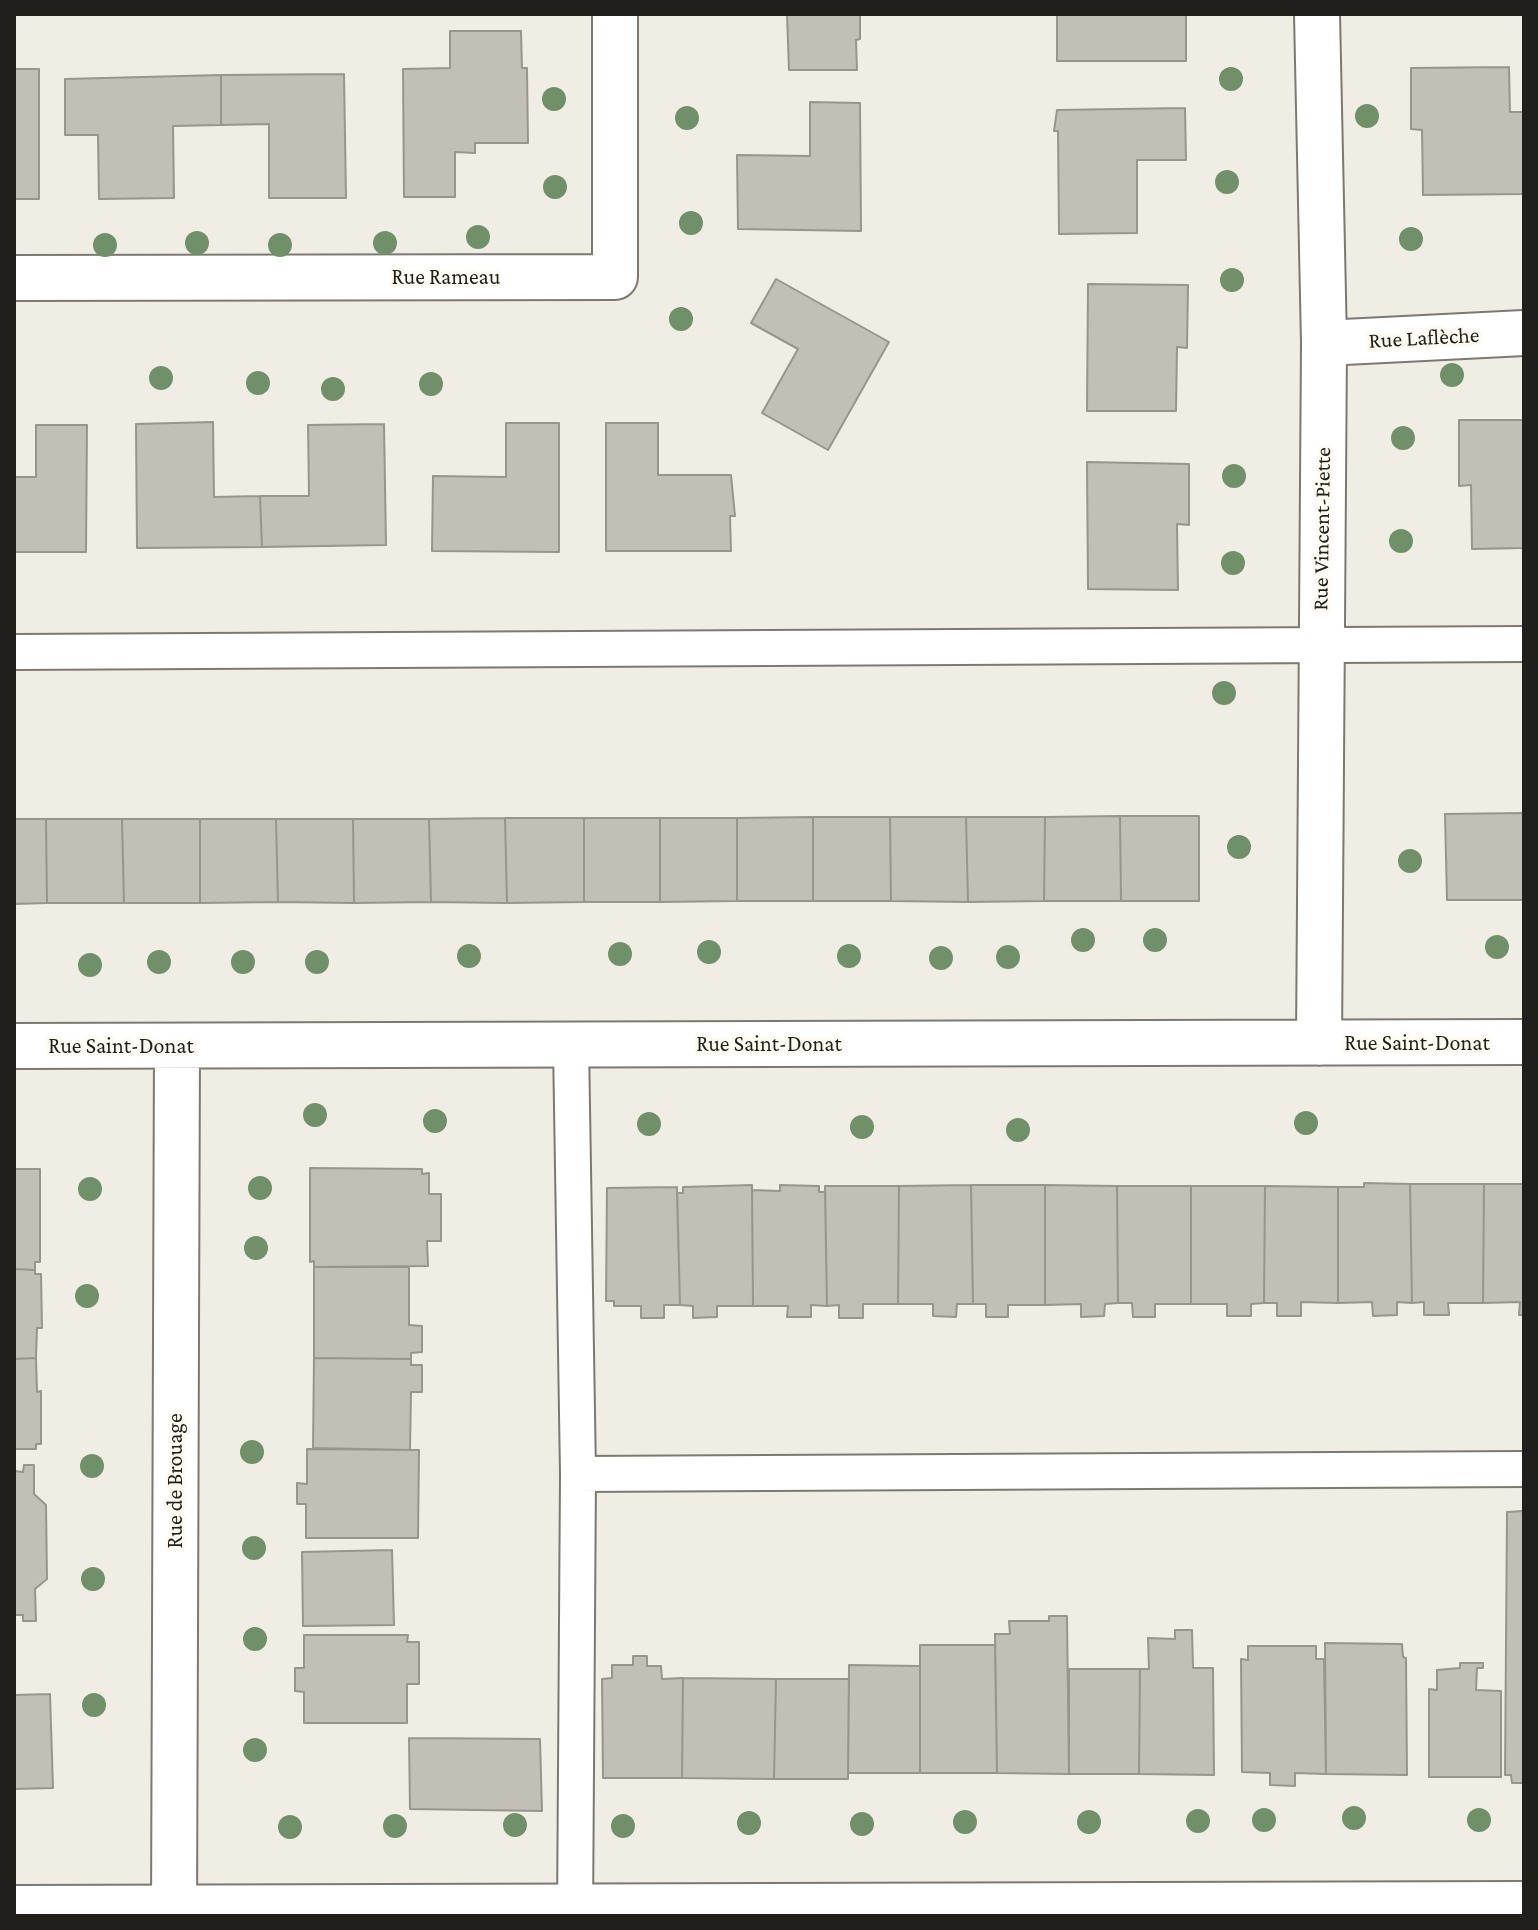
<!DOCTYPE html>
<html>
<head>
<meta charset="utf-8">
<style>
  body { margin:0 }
  #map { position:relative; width:1538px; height:1930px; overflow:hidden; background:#f0eee4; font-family:"Crimson Pro",serif }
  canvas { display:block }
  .frame { position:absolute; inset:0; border:16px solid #201f1b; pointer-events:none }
</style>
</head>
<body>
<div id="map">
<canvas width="1538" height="1930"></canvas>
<div class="frame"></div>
</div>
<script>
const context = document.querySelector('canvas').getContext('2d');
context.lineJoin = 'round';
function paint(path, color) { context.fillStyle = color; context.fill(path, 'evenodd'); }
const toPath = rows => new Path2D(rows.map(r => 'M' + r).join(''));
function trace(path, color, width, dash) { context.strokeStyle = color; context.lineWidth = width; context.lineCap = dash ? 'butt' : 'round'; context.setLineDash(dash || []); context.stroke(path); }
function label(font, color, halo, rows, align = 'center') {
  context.font = font + ' "Crimson Pro",serif'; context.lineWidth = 7; context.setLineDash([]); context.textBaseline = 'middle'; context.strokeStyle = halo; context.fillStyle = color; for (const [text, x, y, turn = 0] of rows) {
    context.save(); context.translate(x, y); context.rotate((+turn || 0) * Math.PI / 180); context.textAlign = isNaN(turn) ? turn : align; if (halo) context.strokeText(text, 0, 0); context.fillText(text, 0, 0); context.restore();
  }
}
const building = toPath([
  [787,14,860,14,860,39,856,40,857,70,789,70,787,14],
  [1057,14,1186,14,1186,61,1057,61,1057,14],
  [450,31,521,31,522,68,527,68,528,143,475,143,475,153,455,152,455,197,404,197,403,69,450,68,450,31],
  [1509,67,1510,112,1524,112,1524,194,1423,195,1422,130,1411,129,1411,68,1509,67],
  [14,69,39,69,39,199,14,199,14,69],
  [344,74,346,198,269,198,269,124,221,125,221,75,344,74],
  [221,75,221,125,173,126,174,198,99,199,98,135,65,135,65,79,221,75],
  [810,102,860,103,861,231,738,229,737,155,810,156,810,102],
  [1185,108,1186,160,1137,160,1137,233,1059,234,1058,131,1054,131,1057,110,1185,108],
  [776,279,889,342,828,450,762,413,798,349,751,323,776,279],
  [1088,284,1188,285,1187,348,1177,347,1176,411,1087,411,1088,284],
  [1459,420,1524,420,1524,548,1472,549,1471,485,1459,486,1459,420],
  [213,422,214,497,260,496,262,547,137,548,136,424,213,422],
  [506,423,559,423,559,552,432,551,433,476,506,477,506,423],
  [606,423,658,423,658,475,731,475,735,516,730,516,731,551,606,551,606,423],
  [384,424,386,545,262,547,260,496,309,496,308,425,384,424],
  [36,425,87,425,86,552,14,552,14,477,36,477,36,425],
  [1087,462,1189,464,1189,525,1177,524,1178,590,1088,589,1087,462],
  [1523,813,1524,813,1524,900,1523,813],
  [1523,813,1524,900,1447,900,1445,814,1523,813],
  [1120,816,1121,901,1044,901,1045,817,1120,816],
  [1120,816,1199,816,1199,901,1121,901,1120,816],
  [813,817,813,901,737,901,737,818,813,817],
  [813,817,890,817,891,901,813,901,813,817],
  [890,817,966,817,968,902,891,901,890,817],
  [966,817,1045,817,1044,901,968,902,966,817],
  [505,818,507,903,431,902,429,819,505,818],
  [505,818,584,818,584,902,507,903,505,818],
  [584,818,660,818,660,902,584,902,584,818],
  [660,818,737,818,737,901,660,902,660,818],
  [14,819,46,819,47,903,14,904,14,819],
  [46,819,122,819,124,903,47,903,46,819],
  [122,819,200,819,200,903,124,903,122,819],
  [200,819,276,819,278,902,200,903,200,819],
  [276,819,353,819,354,903,278,902,276,819],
  [353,819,429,819,431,902,354,903,353,819],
  [310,1168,422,1169,422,1174,429,1173,429,1194,441,1194,441,1241,427,1241,428,1266,314,1267,314,1261,310,1262,310,1168],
  [14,1169,40,1169,40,1262,35,1262,35,1270,14,1269,14,1169],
  [1364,1183,1410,1184,1412,1303,1397,1302,1397,1315,1373,1316,1372,1302,1338,1303,1338,1187,1364,1187,1364,1183],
  [1410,1184,1484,1184,1483,1303,1448,1303,1449,1315,1424,1315,1424,1302,1412,1303,1410,1184],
  [1484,1184,1524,1184,1524,1315,1519,1315,1520,1302,1483,1303,1484,1184],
  [752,1185,753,1306,717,1306,717,1317,693,1318,693,1306,680,1305,677,1193,683,1193,683,1187,752,1185],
  [780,1185,819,1186,819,1192,825,1192,827,1306,811,1305,811,1317,787,1317,788,1306,753,1306,752,1190,780,1191,780,1185],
  [971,1185,1045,1185,1045,1305,1008,1305,1008,1317,986,1317,986,1304,973,1304,971,1185],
  [971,1185,973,1304,957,1304,956,1317,933,1316,933,1304,898,1304,899,1186,971,1185],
  [1045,1185,1117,1186,1118,1303,1105,1304,1104,1316,1081,1317,1081,1304,1045,1305,1045,1185],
  [825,1186,899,1186,898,1304,863,1304,863,1318,839,1318,839,1305,827,1306,825,1186],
  [1117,1186,1191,1186,1191,1304,1155,1304,1155,1317,1133,1317,1132,1303,1118,1303,1117,1186],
  [1191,1186,1265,1186,1264,1303,1251,1304,1251,1316,1227,1316,1227,1304,1191,1304,1191,1186],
  [1265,1186,1338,1187,1338,1303,1301,1302,1301,1316,1277,1316,1277,1303,1264,1303,1265,1186],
  [677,1187,680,1305,664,1305,664,1318,641,1318,641,1306,614,1306,614,1301,606,1301,607,1188,677,1187],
  [314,1267,409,1267,409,1325,422,1326,422,1352,411,1353,411,1359,314,1358,314,1267],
  [14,1269,35,1270,35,1274,41,1274,42,1328,37,1328,36,1358,14,1359,14,1269],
  [36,1358,37,1392,41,1391,41,1444,36,1444,36,1449,14,1449,14,1359,36,1358],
  [314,1358,411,1359,411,1365,422,1365,422,1392,411,1392,410,1450,313,1448,314,1358],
  [307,1449,419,1450,418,1538,306,1538,306,1504,297,1504,297,1483,307,1484,307,1449],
  [24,1465,34,1465,34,1494,46,1505,47,1579,35,1589,36,1621,23,1621,23,1615,14,1615,14,1471,23,1472,24,1465],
  [1524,1511,1524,1783,1512,1783,1511,1775,1505,1775,1507,1512,1524,1511],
  [392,1550,394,1625,303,1626,302,1552,392,1550],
  [1049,1616,1067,1616,1069,1774,997,1773,995,1634,1010,1634,1009,1621,1049,1621,1049,1616],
  [1175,1630,1192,1630,1193,1668,1213,1668,1214,1775,1139,1774,1140,1669,1149,1669,1148,1638,1175,1639,1175,1630],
  [304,1635,408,1635,407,1642,419,1642,419,1684,407,1684,407,1723,304,1723,304,1692,295,1691,295,1668,304,1668,304,1635],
  [1325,1643,1402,1644,1403,1657,1406,1658,1407,1775,1326,1774,1325,1643],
  [920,1645,995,1645,997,1773,920,1773,920,1645],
  [1248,1646,1316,1646,1316,1659,1324,1659,1326,1774,1295,1773,1295,1786,1270,1785,1270,1773,1242,1772,1241,1659,1248,1660,1248,1646],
  [633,1656,647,1656,647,1666,661,1666,662,1679,683,1678,682,1778,603,1778,602,1679,612,1678,612,1665,633,1665,633,1656],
  [1460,1663,1483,1663,1483,1668,1477,1668,1476,1690,1501,1691,1501,1777,1429,1777,1429,1689,1437,1690,1437,1670,1460,1668,1460,1663],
  [849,1665,920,1666,920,1773,848,1773,849,1665],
  [1069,1669,1140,1669,1139,1774,1069,1774,1069,1669],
  [683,1678,776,1679,774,1779,682,1778,683,1678],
  [776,1679,849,1679,848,1779,774,1779,776,1679],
  [50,1694,53,1788,14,1789,14,1695,50,1694],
  [409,1738,540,1739,542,1811,410,1809,409,1738]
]);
paint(building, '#c2bfb6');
trace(building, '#97958c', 2);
const lane = toPath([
  [14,652,1524,644],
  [571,1045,578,1474,575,1916],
  [578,1474,1524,1469]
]);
const street = toPath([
  [1317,14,1324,343,1319,1043],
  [14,278,615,277,615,14],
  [1324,343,1524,333],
  [14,1046,1524,1042],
  [14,1908,1524,1904],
  [174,1916,177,1046]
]);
trace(lane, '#7b7971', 38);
trace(street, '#7b7971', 48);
trace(lane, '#fff', 34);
trace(street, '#fff', 44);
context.fillStyle = '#709069';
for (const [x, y] of [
  [1231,79],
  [554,99],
  [1367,116],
  [687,118],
  [1227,182],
  [555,187],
  [691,223],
  [478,237],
  [1411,239],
  [197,243],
  [385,243],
  [105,245],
  [280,245],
  [1232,280],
  [681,319],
  [1452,375],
  [161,378],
  [258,383],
  [431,384],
  [333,389],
  [1403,438],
  [1234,476],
  [1401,541],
  [1233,563],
  [1224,693],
  [1239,847],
  [1410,861],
  [1083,940],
  [1155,940],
  [1497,947],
  [709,952],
  [620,954],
  [469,956],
  [849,956],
  [1008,957],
  [941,958],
  [159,962],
  [243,962],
  [317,962],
  [90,965],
  [315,1115],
  [435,1121],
  [1306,1123],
  [649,1124],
  [862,1127],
  [1018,1130],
  [260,1188],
  [90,1189],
  [256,1248],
  [87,1296],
  [252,1452],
  [92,1466],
  [254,1548],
  [93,1579],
  [255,1639],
  [94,1705],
  [255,1750],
  [1354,1818],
  [1264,1820],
  [1479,1820],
  [1198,1821],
  [965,1822],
  [1089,1822],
  [749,1823],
  [862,1824],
  [515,1825],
  [395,1826],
  [623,1826],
  [290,1827]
]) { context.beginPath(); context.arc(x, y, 12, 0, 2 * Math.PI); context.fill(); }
label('22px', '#201f1b', '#fdfbf1', [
  ["Rue Rameau",446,277],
  ["Rue Laflèche",1424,338,-3],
  ["Rue Vincent-Piette",1322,529,-89],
  ["Rue Saint-Donat",1417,1043],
  ["Rue Saint-Donat",769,1044],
  ["Rue Saint-Donat",121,1046],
  ["Rue de Brouage",175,1481,-90]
]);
</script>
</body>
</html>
